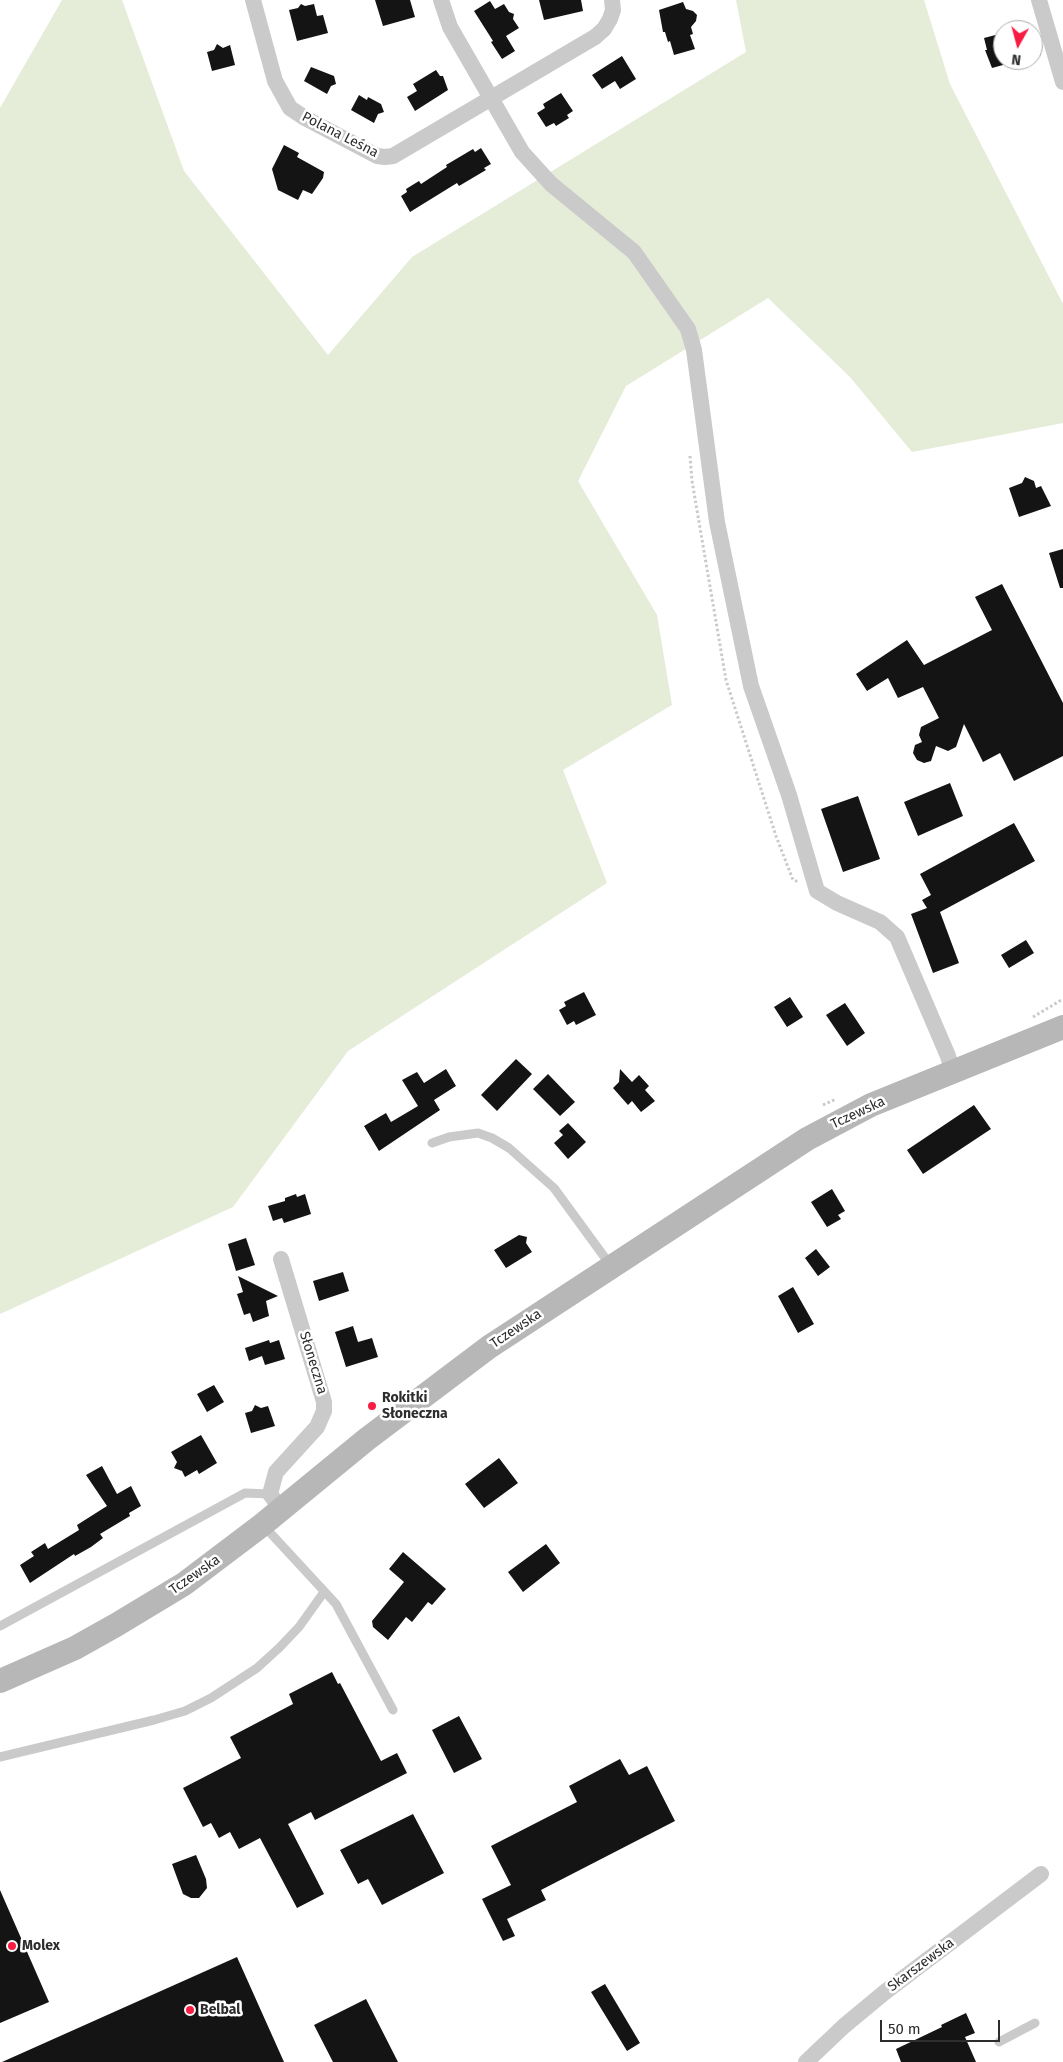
<!DOCTYPE html>
<html>
<head>
<meta charset="utf-8">
<style>
  body { margin:0 }
  #map { position:relative; width:1063px; height:2062px; overflow:hidden; background:#fff; font-family:"Fira Sans",sans-serif }
  canvas { display:block }
  .north { position:absolute; left:993px; top:20px; width:50px; height:50px; box-sizing:border-box; background:#fff; border:1px solid #ababab; border-radius:50%; rotate:187deg; font-size:14px; font-weight:700; line-height:20px; text-align:center; color:#2d2d2d }
  .north::after { content:''; display:block; margin:auto; width:18px; height:22px; background:#f71c42; clip-path:polygon(50% 0,100% 100%,50% 72%,0 100%) }
  .scale { position:absolute; left:880px; top:2020px; width:120px; height:22px; box-sizing:border-box; border:2px solid #2d2d2d; border-top:0; padding-left:6px; font-size:15px; line-height:18px; white-space:nowrap; color:#2d2d2d; -webkit-text-stroke:4px #fff; paint-order:stroke }
</style>
</head>
<body>
<div id="map">
<canvas width="1063" height="2062"></canvas>
<div class="north">N</div>
<div class="scale">50 m</div>
</div>
<script>
const context = document.querySelector('canvas').getContext('2d');
context.lineJoin = 'round';
function paint(path, color) { context.fillStyle = color; context.fill(path, 'evenodd'); }
const toPath = rows => new Path2D(rows.map(r => 'M' + r).join(''));
function trace(path, color, width, dash) { context.strokeStyle = color; context.lineWidth = width; context.lineCap = dash ? 'butt' : 'round'; context.setLineDash(dash || []); context.stroke(path); }
function label(font, color, halo, rows, align = 'center') {
  context.font = font + ' "Fira Sans",sans-serif'; context.lineWidth = 5; context.setLineDash([]); context.textBaseline = 'middle'; context.strokeStyle = halo; context.fillStyle = color; for (const [text, x, y, turn = 0] of rows) {
    context.save(); context.translate(x, y); context.rotate((+turn || 0) * Math.PI / 180); context.textAlign = isNaN(turn) ? turn : align; if (halo) context.strokeText(text, 0, 0); context.fillText(text, 0, 0); context.restore();
  }
}
paint(toPath([
  [62,0,122,0,184,171,328,355,412,257,746,52,736,0,924,0,950,84,1063,304,1063,423,912,452,850,377,768,298,626,386,578,481,657,615,672,705,563,770,607,883,348,1051,233,1207,0,1314,0,108]
]), '#e5ecd8');
paint(toPath([
  [375,0,410,0,415,17,383,26],
  [539,0,581,0,583,11,544,20],
  [490,1,495,9,504,4,509,12,514,14,513,19,519,28,506,36,515,51,502,59,491,42,493,41,474,11],
  [683,2,686,9,693,11,697,15,696,21,691,27,693,34,690,35,695,49,674,55,670,41,668,42,665,32,663,32,659,10],
  [301,4,305,6,314,4,317,16,323,15,328,33,297,41,289,10,298,8],
  [1003,33,1003,65,992,68,985,50,987,50,984,38],
  [217,44,223,48,230,45,235,65,212,71,207,52,214,50],
  [622,56,636,79,620,89,615,81,602,89,592,75],
  [311,67,334,76,336,84,331,86,327,94,304,81],
  [436,70,440,76,443,76,448,90,415,111,407,97,417,91,413,84],
  [561,93,573,111,567,115,569,118,556,126,554,123,546,127,537,113,545,108,543,104],
  [359,95,367,100,368,97,381,104,384,112,378,114,374,123,351,110],
  [284,145,299,153,297,157,324,172,323,178,312,194,303,190,298,200,278,190,272,169],
  [481,148,491,164,484,168,486,170,459,186,457,183,410,212,401,196,407,192,406,189,419,181,421,184,447,167,446,165,473,149,475,152],
  [1025,477,1034,481,1036,488,1041,486,1051,506,1019,517,1009,488,1022,483],
  [1063,549,1063,588,1060,588,1049,553],
  [1002,584,1063,703,1063,756,1014,781,1000,753,983,762,964,724,956,747,948,751,936,746,931,761,924,763,917,760,913,753,915,745,922,742,919,735,921,727,939,718,923,687,898,698,888,678,867,691,856,674,907,640,924,665,992,630,975,597],
  [950,783,963,816,918,836,904,802],
  [858,796,880,859,843,872,821,809],
  [1014,823,1035,861,940,912,959,963,933,973,911,914,927,908,922,900,931,895,920,874],
  [1026,940,1034,953,1009,968,1001,955],
  [584,992,596,1015,576,1025,574,1021,567,1025,559,1010,566,1006,564,1002],
  [790,997,803,1017,787,1027,774,1007],
  [845,1003,865,1033,847,1046,826,1015],
  [516,1059,532,1074,497,1111,481,1095],
  [446,1069,456,1086,434,1100,440,1110,379,1151,364,1126,386,1113,391,1122,418,1106,402,1080,417,1072,424,1083],
  [620,1069,632,1082,639,1075,649,1086,645,1090,655,1101,641,1112,632,1101,628,1105,613,1088,619,1082],
  [548,1074,575,1102,560,1116,533,1089],
  [974,1105,991,1129,923,1174,907,1150],
  [568,1123,586,1142,568,1159,554,1143,563,1135,559,1131],
  [832,1189,845,1211,838,1215,841,1219,827,1227,811,1202],
  [296,1194,297,1197,305,1194,311,1214,284,1223,282,1218,273,1221,268,1206,285,1201,285,1198],
  [519,1235,527,1237,526,1243,532,1252,506,1268,494,1250],
  [246,1238,255,1265,236,1271,228,1244],
  [816,1249,830,1267,818,1276,805,1258],
  [343,1272,349,1291,319,1301,313,1281],
  [238,1276,278,1296,266,1301,269,1316,253,1322,250,1313,244,1315,237,1294,243,1292],
  [793,1287,814,1324,798,1333,778,1296],
  [353,1326,358,1342,372,1338,378,1357,346,1367,335,1332],
  [269,1340,270,1343,279,1340,285,1359,265,1365,262,1356,249,1361,245,1348],
  [214,1385,224,1402,207,1412,197,1394],
  [255,1405,261,1408,268,1406,275,1426,251,1433,245,1413,252,1411],
  [201,1435,217,1463,199,1474,197,1470,185,1477,182,1471,174,1468,177,1462,171,1452],
  [499,1458,518,1483,484,1508,465,1484],
  [102,1466,117,1494,131,1486,141,1506,129,1513,130,1516,100,1534,103,1538,91,1547,75,1556,74,1554,30,1583,20,1565,34,1556,31,1552,45,1543,48,1549,79,1530,77,1525,107,1506,86,1475],
  [546,1544,560,1563,523,1592,508,1572],
  [403,1552,446,1589,432,1605,428,1602,412,1622,406,1617,388,1640,373,1627,372,1621,404,1582,389,1569],
  [332,1672,338,1684,340,1683,381,1761,397,1753,407,1773,315,1820,311,1812,288,1824,324,1894,297,1908,260,1838,239,1849,230,1832,219,1838,211,1823,203,1827,183,1788,241,1758,230,1737,293,1704,289,1694],
  [459,1716,482,1759,454,1773,432,1730],
  [620,1759,629,1775,647,1766,675,1821,541,1890,546,1900,507,1919,515,1936,503,1941,482,1899,511,1885,491,1846,577,1802,569,1786],
  [413,1814,444,1873,382,1905,368,1879,358,1884,340,1850],
  [196,1855,206,1879,207,1888,199,1898,191,1898,183,1894,172,1864],
  [0,1890,49,2002,0,2023],
  [237,1957,284,2062,2,2062],
  [605,1984,640,2043,627,2051,591,1992],
  [366,1999,398,2062,333,2062,314,2025],
  [966,2013,975,2033,965,2037,976,2062,901,2062,896,2049,942,2027,941,2025]
]), '#141414');
trace(toPath([
  [690,456,692,481,726,680,776,836,793,880,799,882],
  [1033,1017,1063,999],
  [823,1105,836,1099]
]), '#cacaca', 3, [2.5, 2.5]);
trace(toPath([
  [432,1143,449,1137,478,1133,492,1138,509,1148,554,1188,611,1266],
  [263,1525,336,1604,393,1710],
  [0,1626,245,1493,270,1494],
  [0,1757,154,1720,185,1711,211,1698,257,1668,279,1648,299,1627,324,1592],
  [999,2042,1035,2023]
]), '#cacaca', 9);
trace(toPath([
  [253,0,275,81,290,108,305,118,377,156,385,157,393,156,595,37,604,29,610,19,613,10,612,0],
  [441,0,450,27,522,152,551,184,634,252,688,329,694,350,717,522,751,686,789,795,817,891,837,903,880,922,897,937,948,1056,953,1073],
  [1039,0,1063,82],
  [281,1259,324,1402,324,1411,317,1427,276,1472,270,1494,281,1509],
  [806,2062,844,2026,885,1992,1041,1874]
]), '#cacaca', 16);
trace(toPath([
  [0,1681,75,1648,116,1625,184,1584,262,1525,367,1439,489,1347,807,1139,871,1105,1063,1027]
]), '#b7b7b7', 24);
for (const [x, y, r, color] of [
  [372,1406,5,"#f71c42"],
  [12,1946,5,"#f71c42"],
  [190,2010,5,"#f71c42"]
]) { const dot = new Path2D(); dot.arc(x, y, r, 0, 2 * Math.PI); context.fillStyle = color; context.fill(dot); trace(dot, '#fff', 2); }
label('14px', '#2d2d2d', '#fff', [
  ["Polana Leśna",340,135,27],
  ["Tczewska",858,1113,-25],
  ["Tczewska",516,1329,-34],
  ["Słoneczna",313,1363,73],
  ["Tczewska",195,1575,-35],
  ["Skarszewska",921,1965,-37]
]);
label('bold 14px', '#2d2d2d', '#fff', [
  ["Rokitki",382,1398],
  ["Słoneczna",382,1414],
  ["Molex",22,1946],
  ["Belbal",200,2010]
], 'left');
</script>
</body>
</html>
